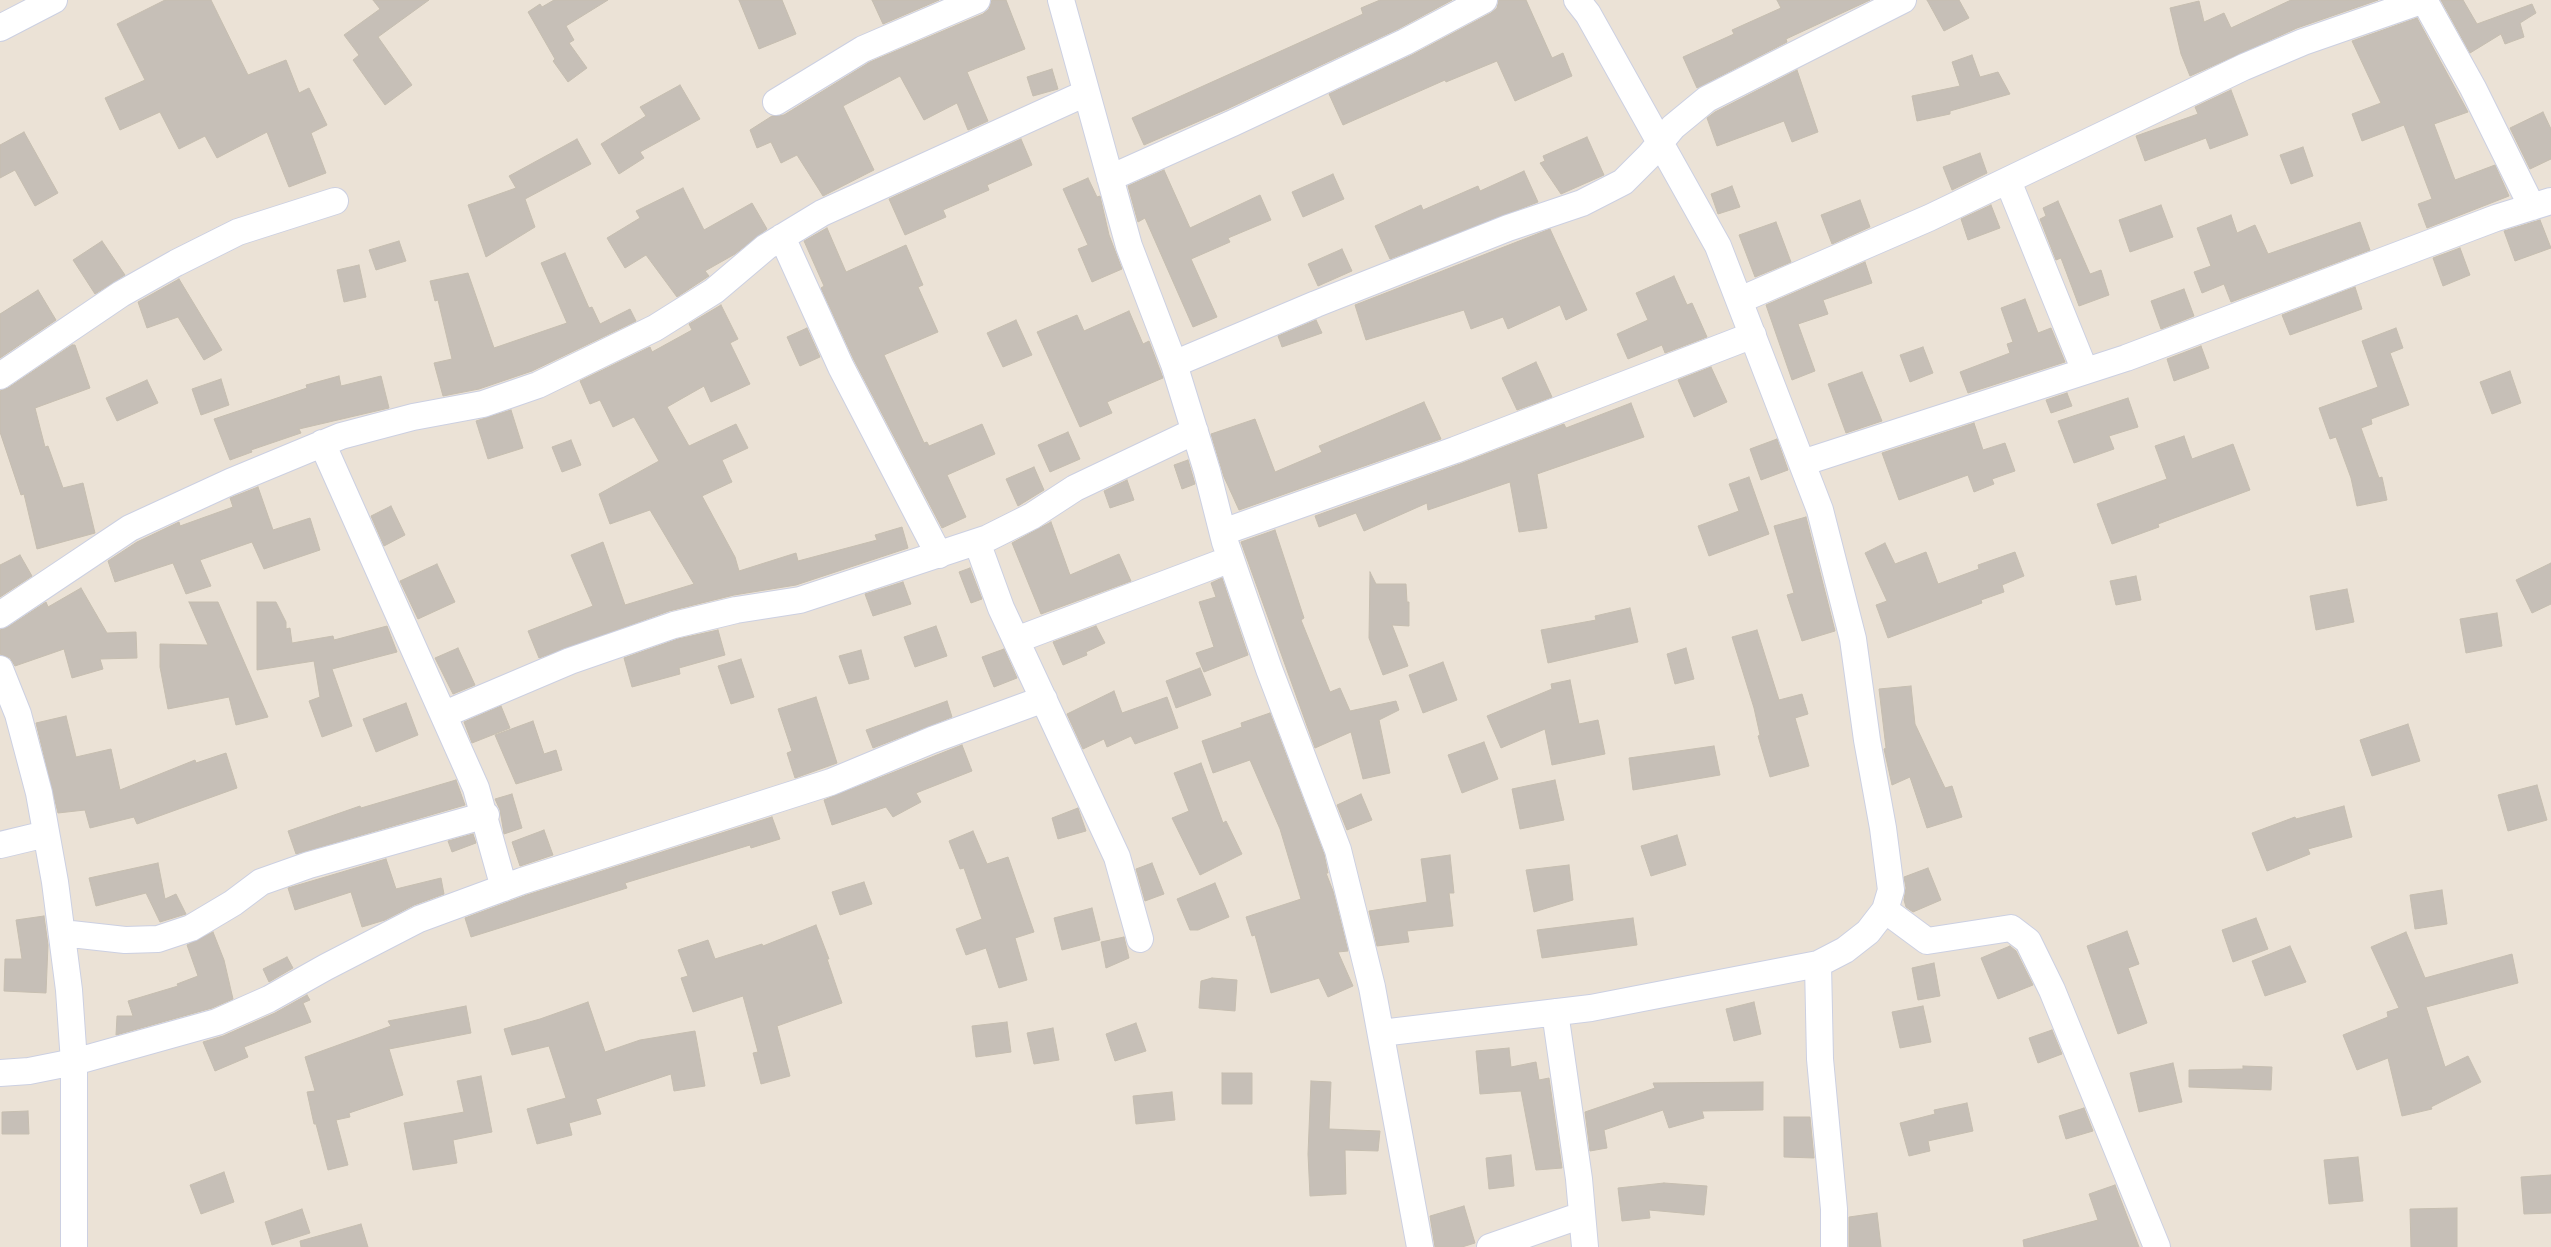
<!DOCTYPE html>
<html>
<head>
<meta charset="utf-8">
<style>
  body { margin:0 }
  canvas { display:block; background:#ebe2d6 }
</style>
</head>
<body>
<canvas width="2551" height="1247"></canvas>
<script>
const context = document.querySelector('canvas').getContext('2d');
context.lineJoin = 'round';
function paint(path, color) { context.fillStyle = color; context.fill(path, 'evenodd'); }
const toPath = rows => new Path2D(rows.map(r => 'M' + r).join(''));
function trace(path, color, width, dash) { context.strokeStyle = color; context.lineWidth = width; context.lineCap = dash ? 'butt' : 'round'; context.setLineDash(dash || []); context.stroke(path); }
const building = toPath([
  [165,0,211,0,248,75,286,60,299,93,309,88,327,125,311,133,326,173,289,187,267,132,217,158,205,136,179,149,160,112,120,130,105,98,145,80,117,24,165,0],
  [373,0,429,0,378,37,412,85,385,105,353,60,359,55,344,35,380,9,373,0],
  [554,0,608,0,566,26,574,40,569,43,587,68,568,82,553,61,555,59,528,12,540,4,542,7,554,0],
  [739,0,782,0,796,34,759,49,739,0],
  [872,0,939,0,883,24,872,0],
  [992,0,1006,0,1025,49,967,72,988,121,968,130,957,103,924,120,900,76,843,106,874,170,823,196,797,155,781,163,771,142,757,148,750,130,772,116,784,115,870,62,983,14,989,9,992,0],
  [1380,0,1452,0,1398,29,1227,109,1144,145,1132,118,1363,14,1361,8,1380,0],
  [1499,0,1526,0,1552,58,1563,53,1572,76,1515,101,1497,61,1446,82,1445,80,1343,125,1329,94,1412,55,1491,13,1497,8,1499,0],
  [1777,0,1870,0,1786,39,1787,42,1697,88,1683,57,1734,34,1732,30,1781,8,1777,0],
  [1927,0,1959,0,1969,18,1944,31,1927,0],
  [2291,0,2378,0,2297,28,2190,76,2181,54,2170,8,2199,1,2204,22,2224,13,2231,28,2291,0],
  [2441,0,2463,0,2477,24,2532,4,2536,13,2520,23,2524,37,2505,44,2501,34,2470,53,2441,0],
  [2417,18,2468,112,2434,124,2455,180,2495,165,2509,196,2427,228,2418,204,2432,199,2404,125,2362,141,2352,114,2381,103,2352,41,2417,18],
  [1972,55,1980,77,1998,72,2010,94,1950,111,1950,114,1917,121,1912,96,1960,86,1952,62,1972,55],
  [1052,69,1058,89,1033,96,1027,77,1052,69],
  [1797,70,1818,132,1792,142,1784,121,1717,146,1707,118,1715,112,1797,70],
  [680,85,700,119,640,152,644,158,619,174,601,144,646,116,640,107,680,85],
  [2231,90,2248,135,2210,149,2206,138,2145,161,2136,136,2198,114,2195,107,2231,90],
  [2543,112,2551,129,2551,159,2530,169,2510,128,2543,112],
  [24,132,58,193,35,206,15,170,0,178,0,145,24,132],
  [1587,137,1604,175,1561,194,1540,163,1545,161,1543,156,1587,137],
  [577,139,591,164,525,199,535,227,486,257,468,205,516,188,509,176,577,139],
  [1021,139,1032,165,987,185,989,190,943,210,946,217,905,235,889,199,1021,139],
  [2303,147,2313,176,2291,184,2280,155,2303,147],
  [1980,153,1987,173,1952,190,1943,167,1980,153],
  [1164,170,1190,228,1260,195,1271,220,1228,238,1230,242,1191,259,1217,317,1193,327,1145,218,1138,222,1128,186,1164,170],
  [1524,171,1538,202,1390,259,1375,226,1421,205,1423,210,1478,186,1480,191,1524,171],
  [1333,174,1344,199,1303,217,1292,192,1333,174],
  [1088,178,1097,197,1100,196,1109,235,1122,269,1092,282,1078,249,1088,245,1063,189,1088,178],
  [1732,186,1740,207,1718,214,1711,194,1732,186],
  [683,188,704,230,752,203,767,229,735,254,705,271,709,276,677,297,646,255,625,268,607,238,640,218,636,211,683,188],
  [1860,200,1870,227,1832,244,1821,215,1860,200],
  [2058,201,2090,274,2101,270,2109,295,2079,306,2061,258,2056,260,2040,219,2046,216,2043,208,2058,201],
  [1991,205,2000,228,1968,240,1961,219,1991,205],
  [2161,205,2173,237,2130,252,2119,220,2161,205],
  [2231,215,2237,233,2255,225,2268,254,2360,222,2370,250,2231,302,2224,284,2202,293,2194,272,2211,266,2197,228,2231,215],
  [2540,220,2551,248,2515,261,2504,231,2540,220],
  [1776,222,1791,262,1755,277,1739,235,1776,222],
  [827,228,846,272,906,245,923,285,918,287,938,332,884,355,924,443,927,442,929,446,982,424,995,454,947,475,966,517,942,528,854,360,821,288,824,286,804,241,827,228],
  [1550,229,1587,310,1566,320,1560,305,1508,329,1503,317,1471,329,1464,310,1366,340,1355,305,1550,229],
  [102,241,125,275,95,294,73,260,102,241],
  [399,241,406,261,376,270,369,250,399,241],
  [2460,248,2470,275,2443,286,2433,258,2460,248],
  [1342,249,1352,271,1318,286,1308,264,1342,249],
  [565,253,589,308,592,307,600,324,630,309,636,321,532,371,479,389,443,396,434,363,452,359,438,300,435,301,430,281,468,273,494,348,567,323,541,263,565,253],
  [1865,262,1872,283,1823,300,1828,314,1798,324,1815,371,1792,380,1766,305,1865,262],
  [359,265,366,297,344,302,337,270,359,265],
  [1674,276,1687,305,1692,303,1707,337,1665,353,1662,345,1628,359,1617,334,1648,320,1636,293,1674,276],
  [179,279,222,350,204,360,178,317,147,328,138,302,179,279],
  [2355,287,2362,309,2290,335,2282,315,2355,287],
  [2184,289,2194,316,2161,329,2151,301,2184,289],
  [38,290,56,320,0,358,0,314,38,290],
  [2025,299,2038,333,2051,328,2065,362,1968,393,1960,372,2010,353,2007,344,2013,342,2001,308,2025,299],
  [721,305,738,339,730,343,750,384,711,402,704,386,667,407,689,446,736,424,748,448,722,460,732,482,702,496,735,557,739,571,796,553,798,561,877,540,875,535,902,527,908,548,796,585,734,595,669,611,539,658,528,631,593,606,571,555,603,542,625,605,694,584,650,510,610,524,599,494,659,461,634,417,613,427,600,400,590,404,580,381,650,347,652,352,692,330,689,324,721,305],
  [1129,311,1143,344,1149,341,1163,378,1107,402,1112,413,1080,427,1037,332,1077,315,1084,331,1129,311],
  [1016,320,1032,355,1003,367,987,333,1016,320],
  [1316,320,1322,333,1282,347,1278,336,1316,320],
  [807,328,820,357,800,366,787,337,807,328],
  [2396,328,2403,348,2390,353,2409,405,2371,419,2372,424,2361,428,2379,478,2382,477,2387,500,2357,506,2351,478,2336,437,2330,439,2319,408,2378,387,2362,341,2396,328],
  [72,345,75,345,90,388,35,408,45,447,48,446,63,488,83,483,95,533,37,549,24,494,21,495,0,432,0,391,8,388,72,345],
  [2201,346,2209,368,2174,381,2167,359,2201,346],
  [1923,347,1933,373,1910,382,1900,355,1923,347],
  [1536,362,1552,397,1517,410,1502,378,1536,362],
  [1711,367,1727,402,1694,417,1678,380,1711,367],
  [2510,371,2521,403,2492,414,2480,382,2510,371],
  [1862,372,1882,421,1846,433,1828,384,1862,372],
  [339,376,341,386,381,376,389,408,299,429,301,433,251,450,252,452,230,460,214,419,307,388,306,385,339,376],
  [221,379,229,405,201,415,192,389,221,379],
  [147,380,158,403,117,421,106,398,147,380],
  [2067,393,2072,406,2051,413,2046,400,2067,393],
  [2128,398,2138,427,2109,436,2114,449,2074,463,2058,421,2128,398],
  [1424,402,1441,439,1239,510,1224,477,1211,434,1255,419,1275,472,1322,452,1319,446,1424,402],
  [1631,403,1644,437,1537,474,1547,528,1519,532,1510,482,1428,510,1427,503,1364,531,1356,513,1319,527,1315,516,1460,464,1564,424,1566,428,1631,403],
  [511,410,523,448,488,459,476,421,511,410],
  [1974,423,1983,450,2005,443,2015,471,1992,479,1994,484,1974,492,1968,475,1899,500,1882,453,1974,423],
  [1068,432,1080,459,1050,472,1038,445,1068,432],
  [2184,436,2192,459,2233,444,2250,490,2158,524,2159,527,2112,544,2097,504,2167,479,2155,446,2184,436],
  [1777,439,1788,470,1761,480,1750,449,1777,439],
  [571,440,581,465,562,472,552,447,571,440],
  [1188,460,1195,484,1182,489,1174,465,1188,460],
  [1034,467,1044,490,1018,506,1006,479,1034,467],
  [1749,477,1769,534,1709,556,1698,526,1739,511,1729,484,1749,477],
  [1127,480,1134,500,1110,508,1104,491,1127,480],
  [258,487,273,530,310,518,320,550,264,569,252,542,200,560,211,586,186,594,173,563,115,582,108,561,137,542,179,522,180,526,233,507,230,498,258,487],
  [391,506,405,535,384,546,371,516,391,506],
  [1806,517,1835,631,1802,641,1787,595,1794,593,1774,526,1806,517],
  [1051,522,1070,575,1119,554,1131,581,1041,614,1012,543,1051,522],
  [1275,530,1304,618,1301,620,1330,692,1340,688,1350,711,1396,701,1399,710,1379,720,1390,773,1363,779,1351,732,1315,748,1241,542,1275,530],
  [1885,543,1895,564,1926,552,1938,584,1979,569,1978,565,2015,552,2024,576,2002,585,2004,592,1981,600,1982,603,1888,638,1876,605,1887,601,1865,553,1885,543],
  [20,555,32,576,0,597,0,565,20,555],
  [2551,563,2551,604,2532,613,2516,580,2551,563],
  [437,564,455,602,418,619,400,581,437,564],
  [970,568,982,599,971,603,959,572,970,568],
  [1370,572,1376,584,1406,584,1407,602,1409,602,1409,626,1392,625,1408,666,1383,675,1369,638,1370,572],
  [2136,576,2141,600,2116,605,2110,581,2136,576],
  [1222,578,1248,655,1204,672,1196,653,1214,647,1199,602,1216,597,1211,583,1222,578],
  [903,582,911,604,873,616,865,594,903,582],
  [81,588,107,633,136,632,137,658,100,659,103,669,72,678,64,649,15,666,10,658,0,654,0,630,8,627,46,602,48,607,81,588],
  [2347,589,2354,622,2316,630,2310,596,2347,589],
  [189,602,218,602,268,717,236,725,229,697,168,709,160,667,160,644,208,645,189,602],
  [257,602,276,602,286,622,286,629,290,628,292,643,333,636,334,640,387,626,397,652,332,669,352,726,322,737,309,701,320,697,314,661,257,670,257,602],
  [1630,608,1638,642,1548,663,1541,630,1596,620,1595,616,1630,608],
  [2497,613,2502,646,2466,653,2460,619,2497,613],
  [936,626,947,656,915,667,904,637,936,626],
  [1096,626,1105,643,1086,652,1087,655,1063,665,1053,642,1096,626],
  [718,630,725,655,679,668,680,674,632,687,624,658,678,639,718,630],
  [1757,630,1779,700,1802,694,1808,714,1795,718,1809,766,1770,777,1758,736,1760,735,1754,708,1732,637,1757,630],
  [458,648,475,685,453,694,435,658,458,648],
  [1686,648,1694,679,1675,684,1667,654,1686,648],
  [1004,649,1017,678,994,687,982,657,1004,649],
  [861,650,869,679,849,684,839,656,861,650],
  [741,659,754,697,731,704,718,666,741,659],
  [1443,662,1457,700,1423,713,1409,675,1443,662],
  [1200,668,1211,695,1176,708,1166,681,1200,668],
  [1570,680,1579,724,1598,720,1605,754,1552,765,1545,729,1501,748,1487,716,1552,689,1551,684,1570,680],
  [1911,686,1915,724,1945,788,1952,786,1962,817,1927,828,1910,777,1892,785,1884,749,1886,748,1879,689,1911,686],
  [1114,691,1122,713,1167,697,1178,728,1135,744,1131,736,1107,747,1104,739,1083,749,1067,714,1114,691],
  [816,697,837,763,795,778,787,753,792,751,778,709,816,697],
  [947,701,952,717,873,748,866,730,947,701],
  [406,703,418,735,376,752,363,719,406,703],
  [501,706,510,728,472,743,464,722,501,706],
  [1270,713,1324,854,1328,873,1326,873,1333,891,1348,951,1338,952,1353,986,1328,997,1319,978,1271,993,1255,935,1252,936,1246,917,1301,899,1280,829,1250,760,1213,773,1202,741,1242,727,1241,723,1270,713],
  [66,716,76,757,111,749,120,790,195,760,196,763,226,753,237,788,137,824,134,817,90,828,85,810,58,813,36,723,66,716],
  [533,721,544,754,556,750,562,770,516,784,495,735,533,721],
  [2408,724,2420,761,2372,776,2360,740,2408,724],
  [1484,742,1498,779,1462,793,1448,755,1484,742],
  [962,745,972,771,916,793,921,802,893,817,886,807,832,825,824,800,962,745],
  [1714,746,1720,775,1633,790,1629,758,1714,746],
  [1201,763,1223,823,1226,821,1242,854,1200,875,1172,818,1189,811,1174,773,1201,763],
  [456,780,465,805,296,854,288,831,360,806,361,808,456,780],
  [1555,780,1564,820,1520,829,1512,789,1555,780],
  [2537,785,2547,820,2508,831,2498,795,2537,785],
  [512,794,522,828,504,834,500,810,495,799,512,794],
  [1361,794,1372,820,1347,830,1337,805,1361,794],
  [2344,806,2352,837,2308,849,2310,854,2267,871,2252,833,2295,817,2296,819,2344,806],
  [1078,808,1086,831,1058,839,1052,818,1078,808],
  [772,817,780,839,751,848,750,845,625,883,627,888,471,937,465,918,527,895,772,817],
  [544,830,553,855,520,866,512,842,544,830],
  [973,831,987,864,1008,857,1034,932,1015,938,1027,980,999,988,986,948,966,955,956,929,982,919,964,868,960,869,949,841,973,831],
  [473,834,476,843,452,852,448,841,473,834],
  [1677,835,1686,865,1651,876,1641,846,1677,835],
  [1450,855,1454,893,1449,893,1453,926,1407,931,1409,942,1377,946,1369,911,1427,902,1421,859,1450,855],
  [386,859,396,889,441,878,444,894,414,905,385,920,362,927,351,892,295,910,288,888,386,859],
  [158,863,165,899,176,894,186,914,160,922,146,893,96,906,89,878,158,863],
  [1152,863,1164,894,1145,901,1136,869,1152,863],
  [1569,865,1573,900,1534,912,1526,870,1569,865],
  [1928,868,1941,900,1913,912,1906,907,1904,900,1906,888,1904,877,1928,868],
  [864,882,872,904,840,915,832,892,864,882],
  [1215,883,1229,917,1198,930,1190,930,1177,899,1215,883],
  [2442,890,2447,924,2415,929,2410,895,2442,890],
  [1092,908,1100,940,1062,950,1054,918,1092,908],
  [44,916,48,945,46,993,4,991,5,959,22,959,16,920,44,916],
  [1633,918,1637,945,1542,958,1537,930,1633,918],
  [2256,918,2268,949,2233,962,2222,930,2256,918],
  [816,925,829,959,827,959,842,1003,777,1026,790,1076,761,1084,753,1053,758,1052,743,996,693,1012,681,978,688,976,678,950,708,940,715,959,762,944,763,946,816,925],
  [2127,931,2139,964,2128,968,2147,1023,2118,1034,2087,946,2127,931],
  [213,932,224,960,233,999,212,1008,116,1035,117,1016,133,1016,128,1001,178,986,177,984,198,976,187,945,213,932],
  [2406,932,2425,978,2512,954,2518,983,2426,1007,2445,1067,2468,1056,2481,1082,2431,1107,2432,1109,2402,1116,2388,1058,2357,1070,2343,1035,2388,1017,2387,1012,2399,1008,2371,947,2406,932],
  [1124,937,1129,958,1106,968,1101,942,1124,937],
  [2010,946,2016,951,2033,985,1998,999,1981,958,2010,946],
  [2290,946,2306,982,2265,996,2252,961,2290,946],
  [287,957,293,968,269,982,263,969,287,957],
  [1934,963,1940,996,1918,1000,1912,968,1934,963],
  [1212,978,1237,980,1235,1011,1199,1008,1201,981,1212,978],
  [307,995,310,1000,303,1003,311,1022,244,1047,248,1057,215,1071,203,1042,223,1036,275,1013,307,995],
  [588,1002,605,1052,640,1040,695,1031,705,1086,674,1091,671,1074,596,1099,601,1114,569,1123,572,1135,537,1144,527,1109,566,1098,549,1046,512,1055,504,1029,540,1019,588,1002],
  [1754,1002,1761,1034,1734,1041,1726,1009,1754,1002],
  [466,1006,471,1033,389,1049,403,1095,349,1113,350,1117,336,1120,348,1165,328,1170,316,1124,314,1124,307,1092,315,1091,305,1057,391,1026,388,1021,466,1006],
  [1923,1006,1931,1042,1900,1048,1892,1012,1923,1006],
  [1007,1022,1011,1052,976,1057,972,1026,1007,1022],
  [1136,1023,1146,1051,1115,1061,1106,1034,1136,1023],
  [1053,1028,1059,1060,1034,1064,1027,1033,1053,1028],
  [2052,1030,2062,1054,2038,1063,2029,1038,2052,1030],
  [1509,1048,1511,1067,1536,1062,1539,1080,1549,1078,1562,1168,1536,1170,1521,1091,1480,1094,1476,1051,1509,1048],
  [2173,1063,2182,1102,2139,1112,2130,1073,2173,1063],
  [2243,1066,2272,1067,2271,1090,2189,1087,2189,1070,2243,1069,2243,1066],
  [1222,1073,1252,1073,1252,1104,1222,1104,1222,1073],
  [481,1076,492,1132,453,1140,457,1163,413,1170,404,1123,464,1112,457,1081,481,1076],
  [1311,1081,1331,1082,1329,1129,1380,1131,1378,1151,1345,1150,1346,1194,1310,1196,1308,1154,1311,1081],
  [1763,1082,1763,1110,1702,1111,1704,1118,1669,1128,1663,1110,1604,1130,1607,1148,1590,1151,1585,1112,1655,1088,1653,1083,1763,1082],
  [1172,1092,1175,1120,1136,1124,1133,1096,1172,1092],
  [1967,1103,1973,1131,1928,1141,1930,1151,1909,1156,1900,1123,1935,1114,1934,1110,1967,1103],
  [2084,1108,2093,1131,2066,1139,2059,1116,2084,1108],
  [28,1111,29,1134,2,1134,2,1112,28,1111],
  [1784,1117,1810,1117,1814,1158,1784,1157,1784,1117],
  [1511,1155,1514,1186,1489,1189,1486,1158,1511,1155],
  [2358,1157,2363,1201,2329,1204,2324,1160,2358,1157],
  [224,1172,234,1202,201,1214,190,1185,224,1172],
  [2551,1175,2551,1213,2524,1214,2521,1177,2551,1175],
  [1664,1183,1707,1186,1704,1215,1649,1210,1650,1218,1622,1221,1618,1188,1664,1183],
  [2115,1185,2139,1247,2024,1247,2023,1240,2098,1220,2089,1194,2115,1185],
  [1464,1206,1475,1243,1462,1247,1435,1247,1430,1216,1464,1206],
  [2457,1208,2457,1247,2411,1247,2410,1209,2457,1208],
  [302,1209,310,1233,272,1245,265,1222,302,1209],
  [1877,1213,1881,1247,1849,1247,1849,1217,1877,1213],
  [361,1224,368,1247,301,1247,300,1241,361,1224]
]);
paint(building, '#c6bfb7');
trace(building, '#c6beb0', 1);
const street = toPath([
  [1061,0,1129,246,1174,364,1207,471,1225,542,1269,669,1338,850,1372,987,1420,1247],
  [0,28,54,0],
  [776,102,863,49,977,0],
  [1110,178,1233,123,1405,42,1484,0],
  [2008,181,2085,371],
  [782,237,841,367,939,555],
  [1740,300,1929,218,2244,67,2303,42,2424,0,2473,88,2532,207],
  [1174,364,1316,304,1508,228,1582,203,1623,182,1649,156,1673,127,1707,99,1903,0],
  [0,376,121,294,176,263,238,232,335,201],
  [322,443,476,788,504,888],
  [1802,463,2126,358,2496,218,2551,201],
  [1223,532,1455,450,1753,335],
  [977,542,1001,608,1117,857,1140,939],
  [0,615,130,528,230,482,341,436,413,417,483,404,538,385,655,328,714,291,766,247,822,213,1086,93],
  [1016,640,1231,559],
  [0,669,18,714,39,793,55,882,69,990,74,1062,74,1247],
  [445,714,570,661,674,625,736,610,800,600,988,538,1032,516,1075,488,1195,431],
  [0,845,46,834],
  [1885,910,1927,941,2011,928,2028,941,2052,990,2157,1247],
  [62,933,125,940,158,939,191,928,233,903,261,882,309,865,486,815],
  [1818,964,1820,1059,1834,1209,1834,1247],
  [1555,1012,1579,1179,1585,1247],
  [1381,1033,1591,1008,1818,964,1845,950,1868,932,1885,910,1891,890,1883,828,1867,740,1853,639,1820,510,1718,246,1588,14,1577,0],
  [0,1073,29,1071,74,1062,217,1022,269,999,326,967,419,919,522,881,831,782,932,740,1044,699],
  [1490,1247,1582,1215]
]);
trace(street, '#ccd0e2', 28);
trace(street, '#fff', 26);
</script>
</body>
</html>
